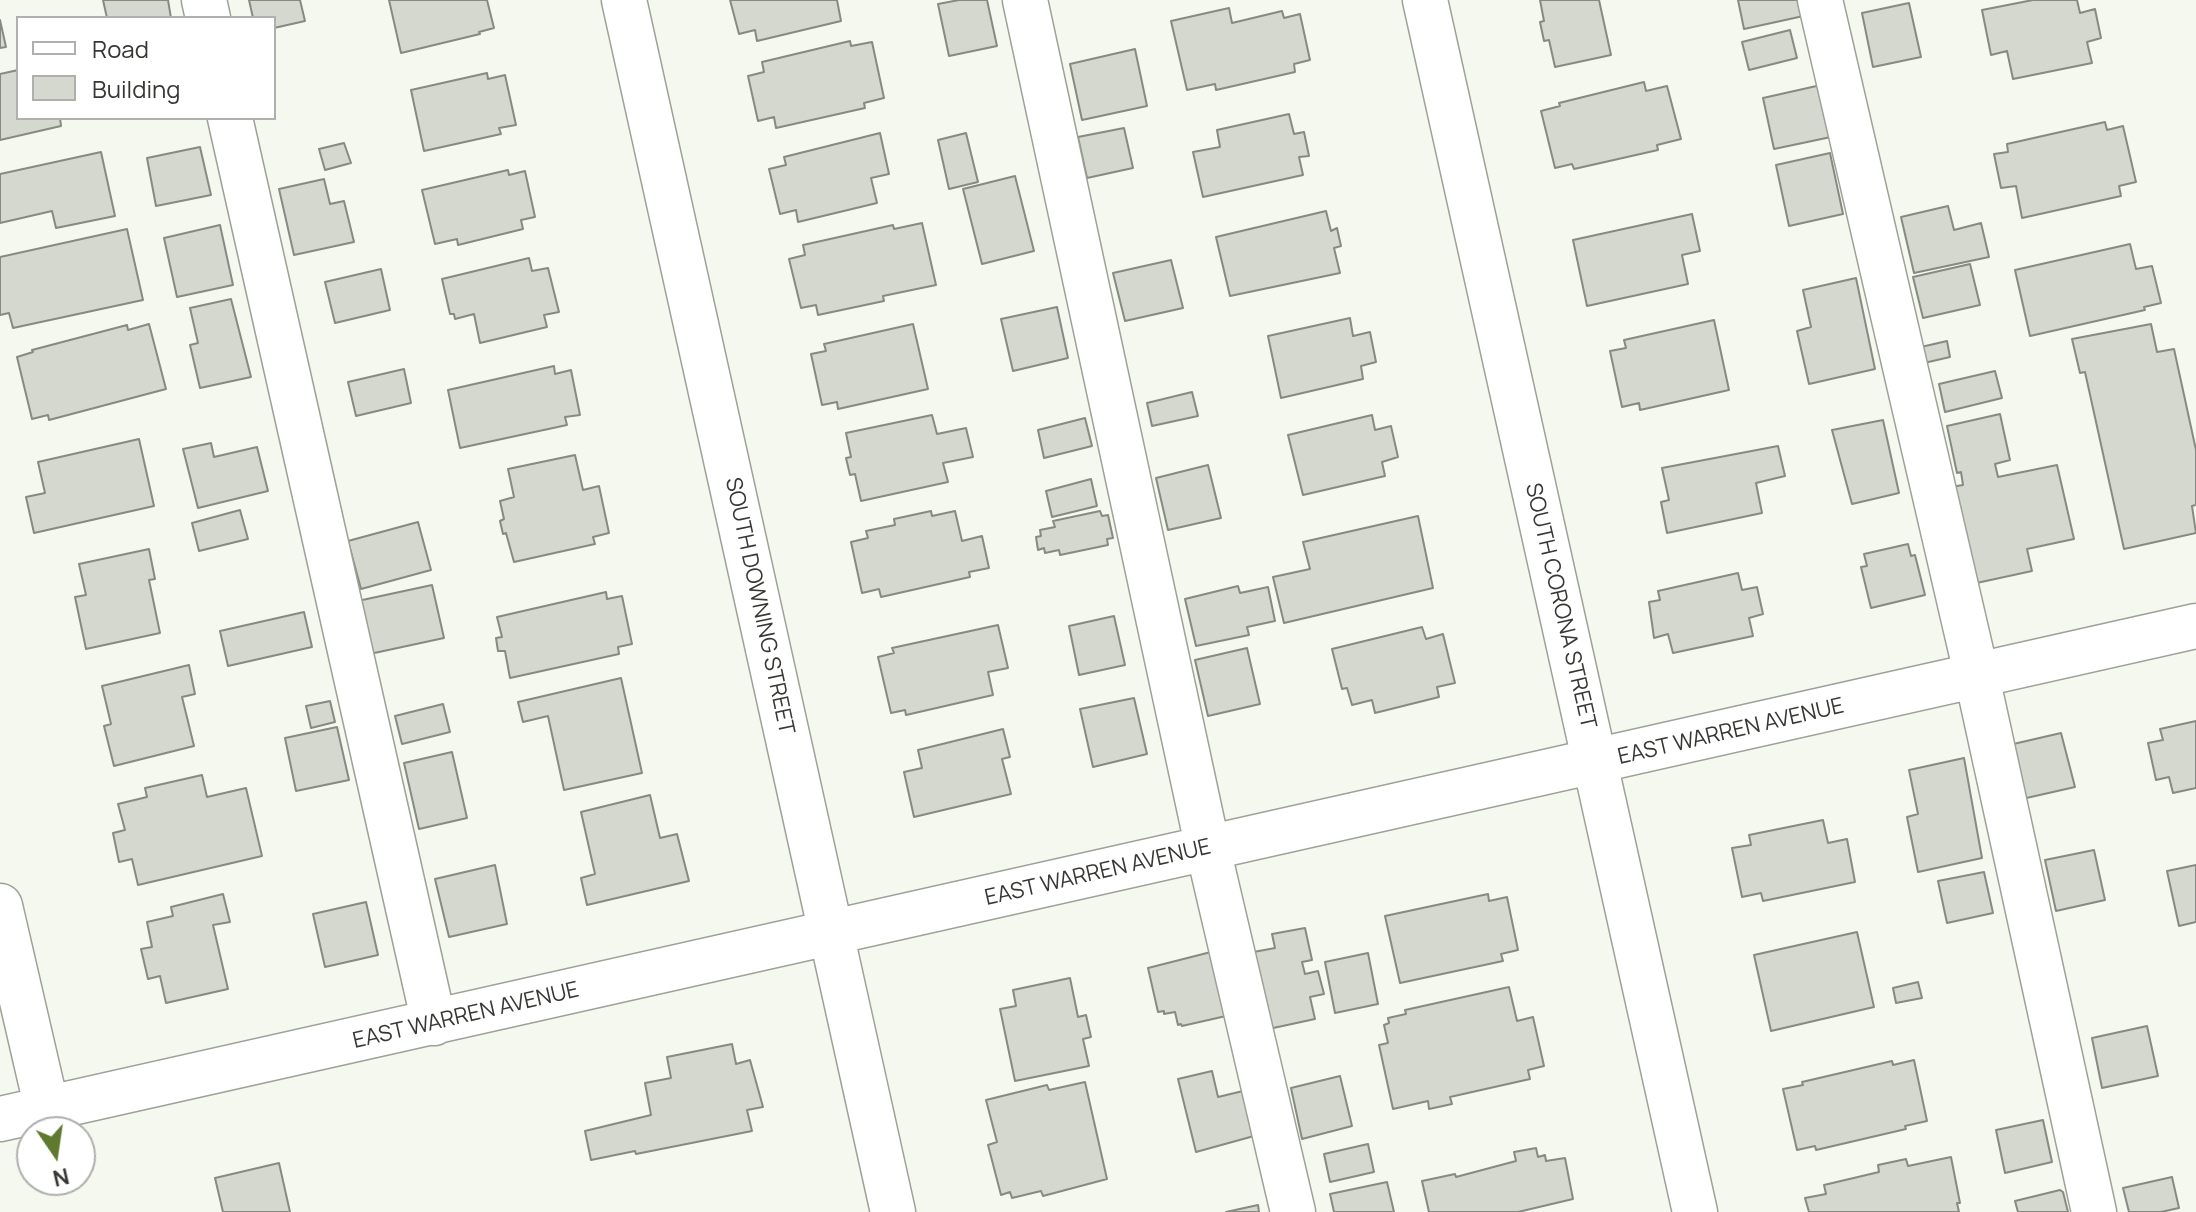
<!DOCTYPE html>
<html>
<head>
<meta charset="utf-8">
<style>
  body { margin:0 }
  #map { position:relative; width:2196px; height:1212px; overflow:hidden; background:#f4f8ef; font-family:Manrope,sans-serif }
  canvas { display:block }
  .legend { position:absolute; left:16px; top:16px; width:260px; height:104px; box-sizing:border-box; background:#fff; border:2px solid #afafae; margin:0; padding:10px 14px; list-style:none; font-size:24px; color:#363834 }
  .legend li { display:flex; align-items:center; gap:16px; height:40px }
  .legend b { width:40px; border:2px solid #afafae }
  .north { position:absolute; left:16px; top:1116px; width:80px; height:80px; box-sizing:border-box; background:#fff; border:2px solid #afafae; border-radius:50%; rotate:167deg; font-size:22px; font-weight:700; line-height:32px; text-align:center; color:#363834 }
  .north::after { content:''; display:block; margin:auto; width:28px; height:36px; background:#5f7a2e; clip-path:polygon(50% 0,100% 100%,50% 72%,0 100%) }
</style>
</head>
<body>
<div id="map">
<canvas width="2196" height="1212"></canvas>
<ul class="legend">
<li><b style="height:10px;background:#fff"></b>Road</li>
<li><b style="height:22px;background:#d4d8cf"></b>Building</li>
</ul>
<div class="north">N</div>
</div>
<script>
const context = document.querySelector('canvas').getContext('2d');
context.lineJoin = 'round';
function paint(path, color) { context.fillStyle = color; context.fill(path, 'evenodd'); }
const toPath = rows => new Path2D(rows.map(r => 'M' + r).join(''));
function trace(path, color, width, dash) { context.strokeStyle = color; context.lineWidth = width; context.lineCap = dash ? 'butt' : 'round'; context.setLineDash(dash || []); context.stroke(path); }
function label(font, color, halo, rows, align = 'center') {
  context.font = font + ' Manrope,sans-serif'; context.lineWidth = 6; context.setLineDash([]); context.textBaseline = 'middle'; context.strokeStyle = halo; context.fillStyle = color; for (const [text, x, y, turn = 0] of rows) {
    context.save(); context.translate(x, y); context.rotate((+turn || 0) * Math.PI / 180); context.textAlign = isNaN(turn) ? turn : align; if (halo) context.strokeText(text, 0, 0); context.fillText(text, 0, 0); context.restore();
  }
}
const building = toPath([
  [103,0,168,0,171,18,107,18,103,0],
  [249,0,300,0,305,21,274,28,274,18,253,18,249,0],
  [389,0,487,0,494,28,479,32,480,34,401,53,389,0],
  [730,0,837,0,841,21,757,41,755,30,739,34,730,0],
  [959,0,987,0,997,46,949,56,938,4,959,0],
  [1540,0,1599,0,1611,55,1555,67,1549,40,1544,41,1540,22,1544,21,1540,0],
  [1738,0,1805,0,1808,15,1744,29,1738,0],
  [2033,0,2077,0,2080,13,2095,9,2101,38,2087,42,2092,63,2013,79,2007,51,1991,55,1982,10,2033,0],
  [1909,3,1921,57,1873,67,1862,13,1909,3],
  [1229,8,1232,23,1282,11,1284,18,1300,14,1310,60,1294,64,1295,72,1216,90,1215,84,1187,90,1171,21,1229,8],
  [0,20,6,47,0,48,0,20],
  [1790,30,1797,58,1749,70,1742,42,1790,30],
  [850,41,851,46,872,42,884,98,864,103,865,108,776,128,774,117,758,121,748,76,764,72,762,62,850,41],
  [1135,49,1147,106,1082,120,1070,64,1135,49],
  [18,70,18,118,60,118,61,126,0,140,0,74,18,70],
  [487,73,488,79,505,75,516,125,499,128,501,134,424,151,411,90,487,73],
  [1644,82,1646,91,1667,86,1681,139,1657,145,1658,150,1574,169,1572,164,1555,168,1541,111,1560,106,1559,103,1644,82],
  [1821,85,1831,137,1774,149,1763,98,1821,85],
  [1289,114,1294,134,1304,132,1309,156,1299,157,1303,175,1203,197,1193,152,1220,147,1217,130,1289,114],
  [2105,122,2107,130,2123,126,2136,182,2119,186,2121,196,2022,218,2016,186,2001,188,1994,154,2008,152,2007,144,2105,122],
  [1124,128,1133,168,1087,178,1078,137,1124,128],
  [880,133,889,174,871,178,877,203,798,222,796,210,780,214,769,169,786,165,784,157,880,133],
  [966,133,978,182,949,189,938,140,966,133],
  [344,143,351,163,325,170,319,149,344,143],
  [200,147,211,195,156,206,147,158,200,147],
  [101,152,115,216,56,228,52,211,0,223,0,174,101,152],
  [1830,153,1843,214,1789,226,1776,165,1830,153],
  [508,170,509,175,525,171,535,217,521,220,523,229,458,245,457,239,435,244,422,190,508,170],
  [1015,176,1034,251,982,264,963,189,1015,176],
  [324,179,330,204,344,201,354,242,294,255,279,189,324,179],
  [1948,206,1954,230,1981,223,1989,257,1914,273,1901,217,1948,206],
  [1326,211,1331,231,1337,228,1341,246,1334,248,1340,273,1230,296,1216,237,1326,211],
  [1692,214,1700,251,1682,255,1688,284,1587,306,1573,240,1692,214],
  [922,223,936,285,883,296,884,301,818,315,816,305,801,308,789,259,805,255,803,245,893,225,894,229,922,223],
  [220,225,233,285,177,297,164,238,220,225],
  [127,229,143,300,13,328,9,313,0,315,0,257,127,229],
  [2130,244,2136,269,2152,266,2161,303,2144,307,2145,310,2030,336,2015,270,2130,244],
  [529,258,532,271,548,268,559,312,544,315,547,327,480,343,474,314,455,319,454,314,450,314,442,279,529,258],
  [1171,260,1183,308,1125,321,1113,273,1171,260],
  [1970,264,1980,305,1923,318,1913,277,1970,264],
  [381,269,390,310,335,323,325,282,381,269],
  [1856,278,1875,369,1809,384,1797,331,1811,327,1803,290,1856,278],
  [231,299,251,377,200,388,190,345,198,343,190,308,231,299],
  [1057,307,1068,358,1013,371,1001,319,1057,307],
  [1350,318,1353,336,1370,332,1376,362,1361,366,1363,379,1281,398,1268,336,1350,318],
  [1714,320,1729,390,1640,410,1639,403,1622,407,1610,351,1626,348,1624,340,1714,320],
  [149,324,166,389,49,420,48,415,32,419,17,357,33,352,32,350,127,325,128,330,149,324],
  [913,324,928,389,838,409,837,402,822,405,811,354,826,351,824,344,913,324],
  [2151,324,2157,352,2174,349,2196,450,2196,505,2192,506,2196,533,2124,549,2085,372,2080,373,2072,339,2151,324],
  [1947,341,1950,357,1924,363,1921,347,1947,341],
  [554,366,555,374,571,370,580,415,565,417,567,425,460,448,448,390,554,366],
  [404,369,411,403,356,416,348,382,404,369],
  [1995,371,2002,398,1945,412,1939,384,1995,371],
  [1192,392,1198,416,1152,426,1147,403,1192,392],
  [2000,414,2010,460,1995,464,1998,477,2057,465,2074,539,2027,549,2032,571,1972,584,1951,487,1963,485,1961,472,1957,473,1947,426,2000,414],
  [932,415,937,434,966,428,973,457,943,463,948,482,861,501,855,474,850,475,846,458,851,457,846,433,932,415],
  [1372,415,1375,430,1391,426,1398,457,1382,462,1385,476,1303,495,1288,435,1372,415],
  [1085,418,1092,446,1044,458,1038,430,1085,418],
  [1883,420,1899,493,1852,504,1832,430,1883,420],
  [139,439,154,506,34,533,26,497,45,493,38,462,139,439],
  [211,443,214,457,257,447,268,491,198,508,183,449,211,443],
  [1778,446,1785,476,1756,483,1762,513,1667,533,1661,502,1669,500,1662,468,1778,446],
  [575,455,583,490,599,486,609,533,593,537,595,544,514,562,506,533,503,534,500,521,504,519,500,501,514,497,508,469,575,455],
  [1208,465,1221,518,1168,530,1156,478,1208,465],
  [1091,479,1097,506,1052,517,1046,491,1091,479],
  [240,510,248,539,199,551,192,523,240,510],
  [931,511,932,516,955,511,962,541,982,536,989,568,969,572,970,577,881,597,879,589,862,593,851,542,868,538,866,531,895,525,894,519,931,511],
  [1100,511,1102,516,1108,515,1113,538,1107,539,1108,545,1060,555,1059,550,1045,553,1044,548,1038,550,1036,537,1041,536,1040,530,1055,527,1053,521,1100,511],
  [1418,516,1433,588,1284,623,1273,577,1310,569,1303,542,1418,516],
  [418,522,431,570,361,589,348,541,418,522],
  [1908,544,1911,556,1915,555,1925,595,1871,608,1861,567,1867,566,1864,554,1908,544],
  [149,549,155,579,149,580,160,633,86,649,75,597,86,595,79,564,149,549],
  [1738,573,1742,590,1757,587,1763,614,1749,618,1753,636,1673,653,1668,634,1654,638,1649,602,1660,600,1658,591,1738,573],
  [432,585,444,638,365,655,353,602,432,585],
  [1238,586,1240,593,1268,587,1275,621,1247,627,1249,635,1196,646,1185,599,1238,586],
  [606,592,607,599,622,596,632,644,618,647,619,654,510,678,505,651,498,651,496,638,502,637,497,617,606,592],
  [304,612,312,647,228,666,220,631,304,612],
  [1114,616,1125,665,1079,675,1069,626,1114,616],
  [998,625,1008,668,988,672,993,695,906,715,905,710,891,713,878,657,894,653,892,648,998,625],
  [1422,627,1426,639,1443,634,1455,683,1437,687,1439,697,1375,713,1372,700,1352,705,1347,688,1342,689,1332,649,1422,627],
  [1247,648,1260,704,1208,716,1195,660,1247,648],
  [189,665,195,694,182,697,194,746,114,766,104,726,111,724,102,686,189,665],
  [621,678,642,773,564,790,548,716,523,722,518,702,621,678],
  [1134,698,1147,754,1093,767,1080,709,1134,698],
  [330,701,335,722,311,728,306,706,330,701],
  [443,704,450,732,402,744,395,716,443,704],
  [2196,721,2196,788,2173,793,2169,777,2156,780,2148,743,2163,740,2160,729,2196,721],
  [337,727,349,780,296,791,285,738,337,727],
  [1003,729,1010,757,1002,759,1011,794,914,817,904,772,922,768,918,750,1003,729],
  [2061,733,2075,787,2022,799,2009,745,2061,733],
  [452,752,467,818,419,829,404,763,452,752],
  [1964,758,1982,858,1918,872,1907,817,1918,814,1909,770,1964,758],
  [202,775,207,797,246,788,262,856,138,885,132,859,119,862,113,833,125,830,118,804,147,797,145,788,202,775],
  [650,795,660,838,677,834,689,881,587,905,581,878,595,874,581,812,650,795],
  [1823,820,1828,843,1847,839,1855,882,1763,901,1761,893,1742,897,1732,848,1751,845,1749,835,1823,820],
  [2094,850,2105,900,2056,911,2045,860,2094,850],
  [495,865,507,924,449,937,435,879,495,865],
  [2196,865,2196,922,2179,926,2167,871,2196,865],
  [1984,872,1993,913,1947,923,1938,881,1984,872],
  [223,894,230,922,213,925,228,989,166,1003,160,976,148,979,141,949,152,947,147,922,173,916,171,907,223,894],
  [1488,894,1489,901,1507,897,1518,950,1501,954,1503,961,1400,983,1385,916,1488,894],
  [366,902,378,955,325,967,313,914,366,902],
  [1305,928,1312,960,1302,962,1305,974,1318,971,1324,994,1310,997,1315,1019,1264,1030,1248,953,1275,948,1272,934,1305,928],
  [1857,932,1874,1007,1771,1031,1754,955,1857,932],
  [1211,952,1226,1016,1182,1026,1181,1024,1178,1025,1175,1012,1164,1014,1164,1011,1158,1012,1148,968,1211,952],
  [1368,953,1378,1004,1335,1013,1325,962,1368,953],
  [1070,978,1078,1017,1086,1015,1091,1037,1083,1039,1089,1066,1015,1081,1000,1009,1016,1006,1013,990,1070,978],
  [1918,982,1922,998,1896,1003,1893,988,1918,982],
  [1509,987,1517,1021,1533,1017,1544,1066,1528,1070,1530,1079,1450,1097,1452,1104,1429,1109,1428,1101,1393,1109,1379,1045,1388,1043,1384,1025,1389,1023,1388,1018,1406,1014,1405,1010,1509,987],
  [2147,1026,2158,1076,2102,1088,2092,1038,2147,1026],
  [732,1044,736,1064,750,1060,763,1107,747,1110,752,1131,636,1154,635,1151,591,1160,585,1131,651,1115,645,1083,671,1078,667,1057,732,1044],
  [1914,1060,1927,1121,1905,1126,1906,1129,1816,1150,1815,1146,1797,1150,1783,1089,1803,1085,1802,1082,1892,1061,1893,1065,1914,1060],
  [1212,1071,1218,1097,1243,1091,1254,1136,1196,1152,1178,1079,1212,1071],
  [1340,1076,1352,1126,1302,1139,1291,1088,1340,1076],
  [1085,1082,1107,1179,1043,1196,1041,1191,1012,1198,1010,1192,1001,1195,988,1145,997,1142,986,1100,1047,1085,1049,1090,1085,1082],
  [2043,1120,2052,1162,2005,1173,1996,1130,2043,1120],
  [1368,1144,1374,1172,1330,1182,1324,1154,1368,1144],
  [1536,1148,1538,1157,1545,1155,1546,1161,1565,1158,1573,1199,1518,1212,1429,1212,1422,1181,1455,1174,1456,1177,1516,1161,1514,1152,1536,1148],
  [1951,1157,1960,1203,1957,1203,1959,1212,1809,1212,1805,1198,1826,1194,1824,1185,1879,1172,1878,1165,1906,1159,1908,1166,1951,1157],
  [279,1163,290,1212,223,1212,215,1178,279,1163],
  [2172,1177,2179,1208,2161,1212,2129,1212,2123,1188,2172,1177],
  [1387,1182,1394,1212,1334,1212,1330,1194,1387,1182],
  [2060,1190,2063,1192,2068,1212,2018,1212,2015,1201,2060,1190],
  [1258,1205,1259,1212,1226,1212,1258,1205]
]);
paint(building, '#d4d8cf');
trace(building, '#878a82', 2);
const minor = toPath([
  [204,0,208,18],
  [624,0,893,1212],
  [1025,0,1208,849,1293,1212],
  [1425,0,1695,1212],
  [1820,0,1977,677,2094,1212],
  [230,118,434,1023],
  [0,906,47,1109],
  [0,1119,2196,626]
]);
trace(minor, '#9da198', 47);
trace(minor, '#fff', 44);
label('22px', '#363834', '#fff', [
  ["SOUTH DOWNING STREET",759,606,78],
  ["SOUTH CORONA STREET",1560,606,77],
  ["EAST WARREN AVENUE",1731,732,-13],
  ["EAST WARREN AVENUE",1098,873,-13],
  ["EAST WARREN AVENUE",466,1016,-13]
]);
</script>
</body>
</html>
